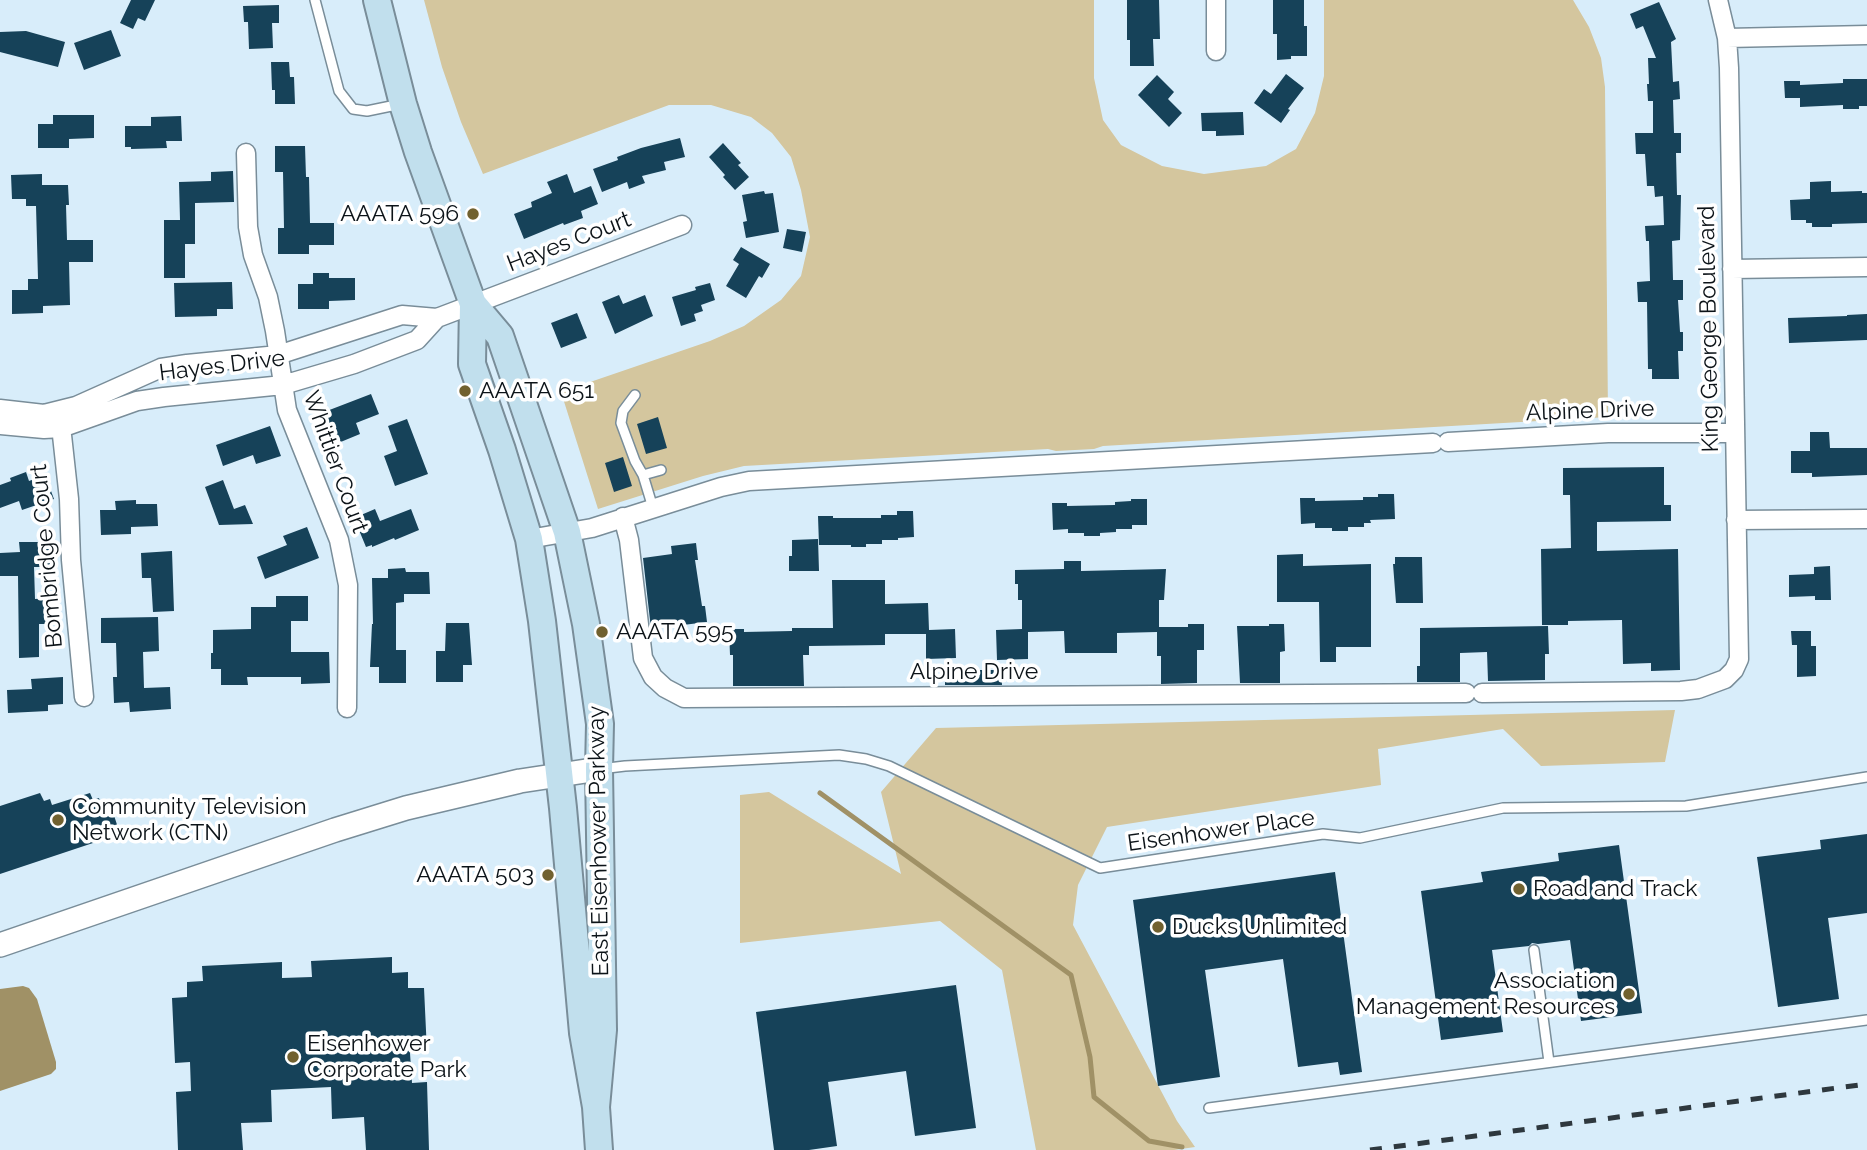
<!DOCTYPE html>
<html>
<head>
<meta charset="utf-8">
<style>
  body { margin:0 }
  canvas { display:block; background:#d8edfa }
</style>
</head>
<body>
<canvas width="1867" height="1150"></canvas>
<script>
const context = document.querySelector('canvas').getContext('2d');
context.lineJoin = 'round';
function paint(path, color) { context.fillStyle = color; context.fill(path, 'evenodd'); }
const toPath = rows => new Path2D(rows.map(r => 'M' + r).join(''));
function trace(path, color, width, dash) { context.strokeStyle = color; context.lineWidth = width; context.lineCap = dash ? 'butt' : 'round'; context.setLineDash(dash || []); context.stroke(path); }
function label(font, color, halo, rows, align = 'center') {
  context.font = font + ' Raleway,sans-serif'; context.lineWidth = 7; context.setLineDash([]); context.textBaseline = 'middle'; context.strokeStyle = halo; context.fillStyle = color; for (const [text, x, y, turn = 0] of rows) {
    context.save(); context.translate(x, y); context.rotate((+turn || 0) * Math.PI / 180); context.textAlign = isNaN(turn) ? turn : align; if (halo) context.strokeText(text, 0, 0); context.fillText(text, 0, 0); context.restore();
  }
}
paint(toPath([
  [424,0,1094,0,1094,78,1103,120,1121,145,1162,166,1204,174,1266,166,1296,149,1315,113,1324,76,1324,0,1573,0,1589,27,1601,58,1605,87,1608,417,1103,446,1094,449,1056,451,1048,449,744,466,703,476,598,509,561,392,710,341,744,326,781,300,801,276,810,237,801,190,791,157,772,133,751,117,711,105,669,105,483,174,461,122,442,67],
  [1675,710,1665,762,1541,766,1503,729,1378,749,1381,785,1107,827,1078,885,1073,925,1177,1121,1195,1147,1174,1150,1036,1150,1002,970,940,921,740,943,740,795,769,792,901,874,881,792,936,728]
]), '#d4c69e');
paint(toPath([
  [23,986,29,988,37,999,56,1062,56,1069,51,1074,0,1091,0,989]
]), '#a09166');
trace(toPath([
  [820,793,1071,975,1090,1057,1094,1097,1149,1141,1182,1147]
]), '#a09166', 5);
paint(toPath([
  [131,0,155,0,145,21,138,18,133,29,120,23],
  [1127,0,1159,0,1160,39,1153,39,1154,66,1130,66,1130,40,1127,40],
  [1273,0,1304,0,1304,26,1307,26,1307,56,1291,56,1291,59,1277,60,1277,34,1273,34],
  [1659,2,1676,39,1671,42,1673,82,1679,81,1680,99,1673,100,1674,133,1681,133,1681,153,1676,153,1677,195,1681,195,1680,240,1672,241,1673,280,1683,280,1683,300,1678,300,1680,332,1683,332,1683,351,1678,351,1679,379,1652,379,1652,369,1648,369,1647,302,1638,302,1637,282,1650,281,1649,241,1646,241,1645,226,1664,225,1663,196,1655,197,1654,186,1647,186,1645,154,1636,154,1635,133,1653,133,1653,101,1648,101,1647,84,1649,84,1648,58,1656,58,1643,26,1636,29,1630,14],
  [279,5,279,23,272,23,273,48,249,49,248,22,244,22,243,6],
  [111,30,121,56,84,70,74,43],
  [26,31,65,42,58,67,0,52,0,32],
  [271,62,289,62,290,77,294,77,295,104,275,104,275,90,272,90],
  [1286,74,1304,88,1288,109,1290,110,1281,123,1254,103,1264,89,1271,94],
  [1157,75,1174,92,1168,99,1182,113,1169,127,1138,95],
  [1843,79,1867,79,1867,106,1859,106,1859,109,1843,109,1843,105,1800,107,1800,98,1785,98,1784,81,1800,81,1800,85,1843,83],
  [1243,112,1244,135,1216,136,1216,131,1202,131,1201,113],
  [53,115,94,115,94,138,69,139,69,148,38,148,38,124,53,124],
  [181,116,182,141,166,141,167,148,131,149,131,147,125,147,125,126,151,126,151,117],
  [680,138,685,157,664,162,666,170,642,176,645,183,629,189,627,182,602,192,593,169,618,160,617,157,641,148],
  [723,143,741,163,738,165,749,177,735,190,723,177,725,175,709,157],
  [275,146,305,146,306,177,309,177,310,223,334,223,334,245,309,245,309,254,278,254,278,228,284,228,283,172,275,172],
  [233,171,234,202,195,203,195,244,185,244,185,278,164,278,164,220,180,220,179,182,211,181,211,172],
  [42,174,42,185,68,185,69,205,66,205,67,240,93,240,93,262,69,262,70,305,43,306,43,313,12,314,12,290,28,290,28,279,38,279,36,206,26,206,26,199,12,199,11,175],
  [567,174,574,193,591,186,598,204,581,211,583,218,564,225,563,223,524,239,514,214,532,207,531,202,552,193,547,182],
  [1831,181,1831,192,1862,191,1862,193,1867,193,1867,223,1832,224,1832,227,1812,227,1812,223,1806,223,1806,220,1791,220,1790,200,1810,199,1810,182],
  [764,191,765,194,773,193,779,232,746,238,743,222,747,221,742,195],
  [787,229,806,232,802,252,783,248],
  [741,247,770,264,762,278,759,276,746,298,726,286,739,264,733,260],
  [313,273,329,273,329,278,355,278,355,300,329,301,329,309,298,309,298,284,313,284],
  [232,282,233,309,217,309,217,316,175,317,174,283],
  [710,283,715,300,701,305,703,311,694,314,696,321,681,326,672,297,696,290,695,287],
  [619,295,623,304,645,295,653,316,615,334,602,302],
  [577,313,587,338,561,348,551,323],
  [1867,314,1867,340,1789,343,1788,318,1847,316,1847,315],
  [371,394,379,414,356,423,360,434,331,446,319,414],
  [658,417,667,448,646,454,637,424],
  [407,419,428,474,395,486,384,456,397,451,388,426],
  [270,426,281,456,256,464,253,455,223,466,216,445],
  [1810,432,1829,432,1830,448,1867,448,1867,475,1812,477,1812,473,1791,473,1791,451,1810,451],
  [623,457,632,486,614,492,605,463],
  [1664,467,1664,505,1671,505,1671,521,1597,522,1597,551,1678,549,1680,670,1651,671,1651,663,1623,664,1622,620,1568,621,1568,625,1542,625,1541,549,1571,548,1570,495,1563,495,1563,468],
  [26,472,29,481,45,475,54,499,22,510,19,501,0,508,0,485,11,481,10,478],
  [223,480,234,509,245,505,253,524,219,525,205,487],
  [1378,494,1394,494,1395,519,1370,520,1371,523,1364,523,1364,527,1348,527,1348,531,1332,531,1332,528,1315,528,1315,523,1301,524,1300,498,1315,498,1315,501,1363,500,1363,497,1378,497],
  [1131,499,1147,499,1147,525,1132,525,1132,529,1116,529,1116,532,1100,533,1100,536,1084,536,1084,533,1068,533,1068,529,1053,530,1052,503,1067,503,1067,506,1115,505,1115,502,1131,501],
  [136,500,136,504,157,504,158,526,131,527,131,534,101,535,100,510,116,510,115,501],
  [375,509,380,521,411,509,419,530,395,540,394,538,372,547,372,545,366,547,354,518],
  [897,511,913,511,914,537,898,538,898,540,882,540,882,544,866,544,866,547,851,547,851,545,819,545,818,516,833,516,833,518,881,518,881,515,897,515],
  [307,527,319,558,265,579,257,557,287,545,283,536],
  [818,539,819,571,789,571,789,556,792,556,792,540],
  [19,542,51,542,51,567,34,567,35,599,48,598,49,624,39,624,39,657,19,658,18,576,0,576,0,553,20,552],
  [696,543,698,560,695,560,702,606,705,606,707,622,651,629,643,558,672,554,671,546],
  [172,551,174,611,153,612,151,578,142,578,141,553],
  [1303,554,1303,566,1371,564,1371,647,1336,647,1336,662,1320,662,1319,602,1277,602,1277,555],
  [1395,557,1422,557,1423,603,1396,603,1393,564,1395,564],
  [1064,561,1081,561,1081,571,1166,569,1164,600,1159,600,1159,627,1188,627,1188,624,1204,624,1204,650,1197,650,1197,683,1161,684,1161,656,1157,656,1157,632,1117,633,1117,653,1065,653,1064,631,1028,632,1028,659,997,660,996,630,1022,629,1022,600,1018,600,1018,584,1015,584,1015,570,1064,569],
  [1830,566,1831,600,1815,600,1815,596,1789,597,1789,575,1814,574,1814,567],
  [405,568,406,572,429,572,430,594,404,594,404,602,396,603,396,650,406,650,406,683,379,683,379,667,370,667,372,624,373,624,372,578,388,578,388,569],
  [832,580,885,580,885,604,928,603,929,630,955,629,956,658,926,659,926,634,885,634,885,645,809,646,809,655,803,655,804,686,733,686,733,655,730,655,729,629,744,629,744,632,792,631,792,628,833,628],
  [276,596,308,596,308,621,291,621,291,652,329,652,330,683,301,684,301,677,247,677,248,685,221,685,221,669,211,669,211,653,213,653,213,630,251,629,251,607,276,607],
  [158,617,159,651,143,652,144,688,170,687,171,709,130,712,129,702,114,703,113,677,117,677,116,643,101,643,101,618],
  [446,623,469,623,472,665,463,665,463,682,436,682,436,651,445,651],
  [1269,624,1284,624,1285,651,1280,652,1280,683,1240,683,1237,626,1269,626],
  [1548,626,1549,654,1545,654,1545,680,1488,681,1487,652,1460,653,1460,682,1417,682,1417,666,1420,666,1420,628],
  [1791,631,1811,631,1811,646,1816,646,1816,676,1797,677,1797,645,1792,645],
  [945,670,1001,670,1002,685,945,685],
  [63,677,63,704,48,705,48,711,8,713,7,690,32,689,31,679],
  [40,793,44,801,50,799,52,805,90,793,93,800,99,798,101,806,110,803,120,834,0,874,0,806],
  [1867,834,1867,913,1828,918,1839,999,1778,1007,1757,857,1821,849,1820,840],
  [1619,845,1642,1013,1581,1021,1570,940,1538,944,1532,943,1529,946,1492,950,1503,1032,1441,1040,1421,891,1483,882,1481,872,1559,861,1558,853],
  [1335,872,1362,1072,1340,1075,1338,1062,1298,1067,1283,959,1205,970,1220,1077,1158,1086,1133,900],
  [392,957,392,973,408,972,408,988,424,988,427,1052,410,1053,412,1083,427,1082,429,1150,366,1150,364,1117,332,1119,331,1087,271,1090,272,1122,241,1123,243,1150,178,1150,176,1092,191,1091,190,1062,175,1063,172,998,187,997,187,982,203,981,202,966,282,962,282,978,312,977,311,961],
  [956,985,976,1128,915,1136,906,1071,828,1082,837,1146,809,1150,774,1150,756,1012]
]), '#164259');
const service = toPath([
  [315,0,339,91,353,109,367,111,401,104],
  [635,395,623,411,621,423,635,461,643,475],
  [653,508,643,475,661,470],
  [600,769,625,766,839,755,866,759,889,766,1100,868,1323,834,1360,838,1503,808,1686,806,1867,777],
  [1534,950,1549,1062],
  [1209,1108,1867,1020]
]);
const minor = toPath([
  [1216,0,1216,51],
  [1727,38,1867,35],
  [246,153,248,227,253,255,268,297,275,331,287,410,339,540,348,585,347,708],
  [1732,269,1867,267],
  [0,409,44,414,76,406,161,368,187,364,278,355,402,315,437,318,682,225],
  [60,417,69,499,71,560,84,697],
  [0,425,44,429,61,428,137,401,164,397,283,385,354,364,417,340,437,318],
  [1448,442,1608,433,1735,433],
  [623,517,629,540,643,658,653,677,665,688,684,698,1466,693],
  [1736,520,1867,519],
  [529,539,592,528,721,487,749,481,1433,443],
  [1482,693,1681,691,1698,689,1725,679,1734,670,1739,659,1729,68,1727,38,1718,0]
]);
const tertiary = toPath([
  [0,945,335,830,406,808,520,781,599,769]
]);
const secondary = toPath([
  [377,0,403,104,418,152,473,304,500,336,567,532,586,624,600,724,599,769,603,1030,596,1107],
  [473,304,472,364,502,450,529,539,542,621,563,808,583,1033,596,1107,599,1150]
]);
trace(service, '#798d99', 12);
trace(minor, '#798d99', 21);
trace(tertiary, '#798d99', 26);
trace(secondary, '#798d99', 30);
trace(service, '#fff', 9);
trace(minor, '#fff', 18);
trace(tertiary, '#fff', 23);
trace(secondary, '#c1dfed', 26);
trace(toPath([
  [1370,1150,1867,1084]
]), '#2e383e', 5, [12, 12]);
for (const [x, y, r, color] of [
  [473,214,7,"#71612f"],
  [465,391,7,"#71612f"],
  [602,632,7,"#71612f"],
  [58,820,7,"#71612f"],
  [548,875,7,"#71612f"],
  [1519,889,7,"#71612f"],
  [1158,927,7,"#71612f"],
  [1629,994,7,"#71612f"],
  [293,1057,7,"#71612f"]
]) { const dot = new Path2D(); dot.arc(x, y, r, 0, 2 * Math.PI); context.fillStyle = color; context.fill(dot); trace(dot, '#fff', 2.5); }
label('23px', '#0c1318', '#fff', [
  ["AAATA 596",459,214,"right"],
  ["AAATA 651",479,391],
  ["AAATA 595",616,632],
  ["Community Television",72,807],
  ["Network (CTN)",72,833],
  ["AAATA 503",534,875,"right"],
  ["Road and Track",1533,889],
  ["Ducks Unlimited",1172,927],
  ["Association",1615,981,"right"],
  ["Management Resources",1615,1007,"right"],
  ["Eisenhower",307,1044],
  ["Corporate Park",307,1070]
], 'left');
label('23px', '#0c1318', '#fff', [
  ["Hayes Court",569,242,-21],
  ["King George Boulevard",1709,329,-91],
  ["Hayes Drive",222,366,-7],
  ["Alpine Drive",1590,411,-2],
  ["Whittier Court",335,462,70],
  ["Bombridge Court",47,556,-95],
  ["Alpine Drive",974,672],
  ["Eisenhower Place",1221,831,-8],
  ["East Eisenhower Parkway",599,841,-91]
]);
</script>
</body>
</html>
